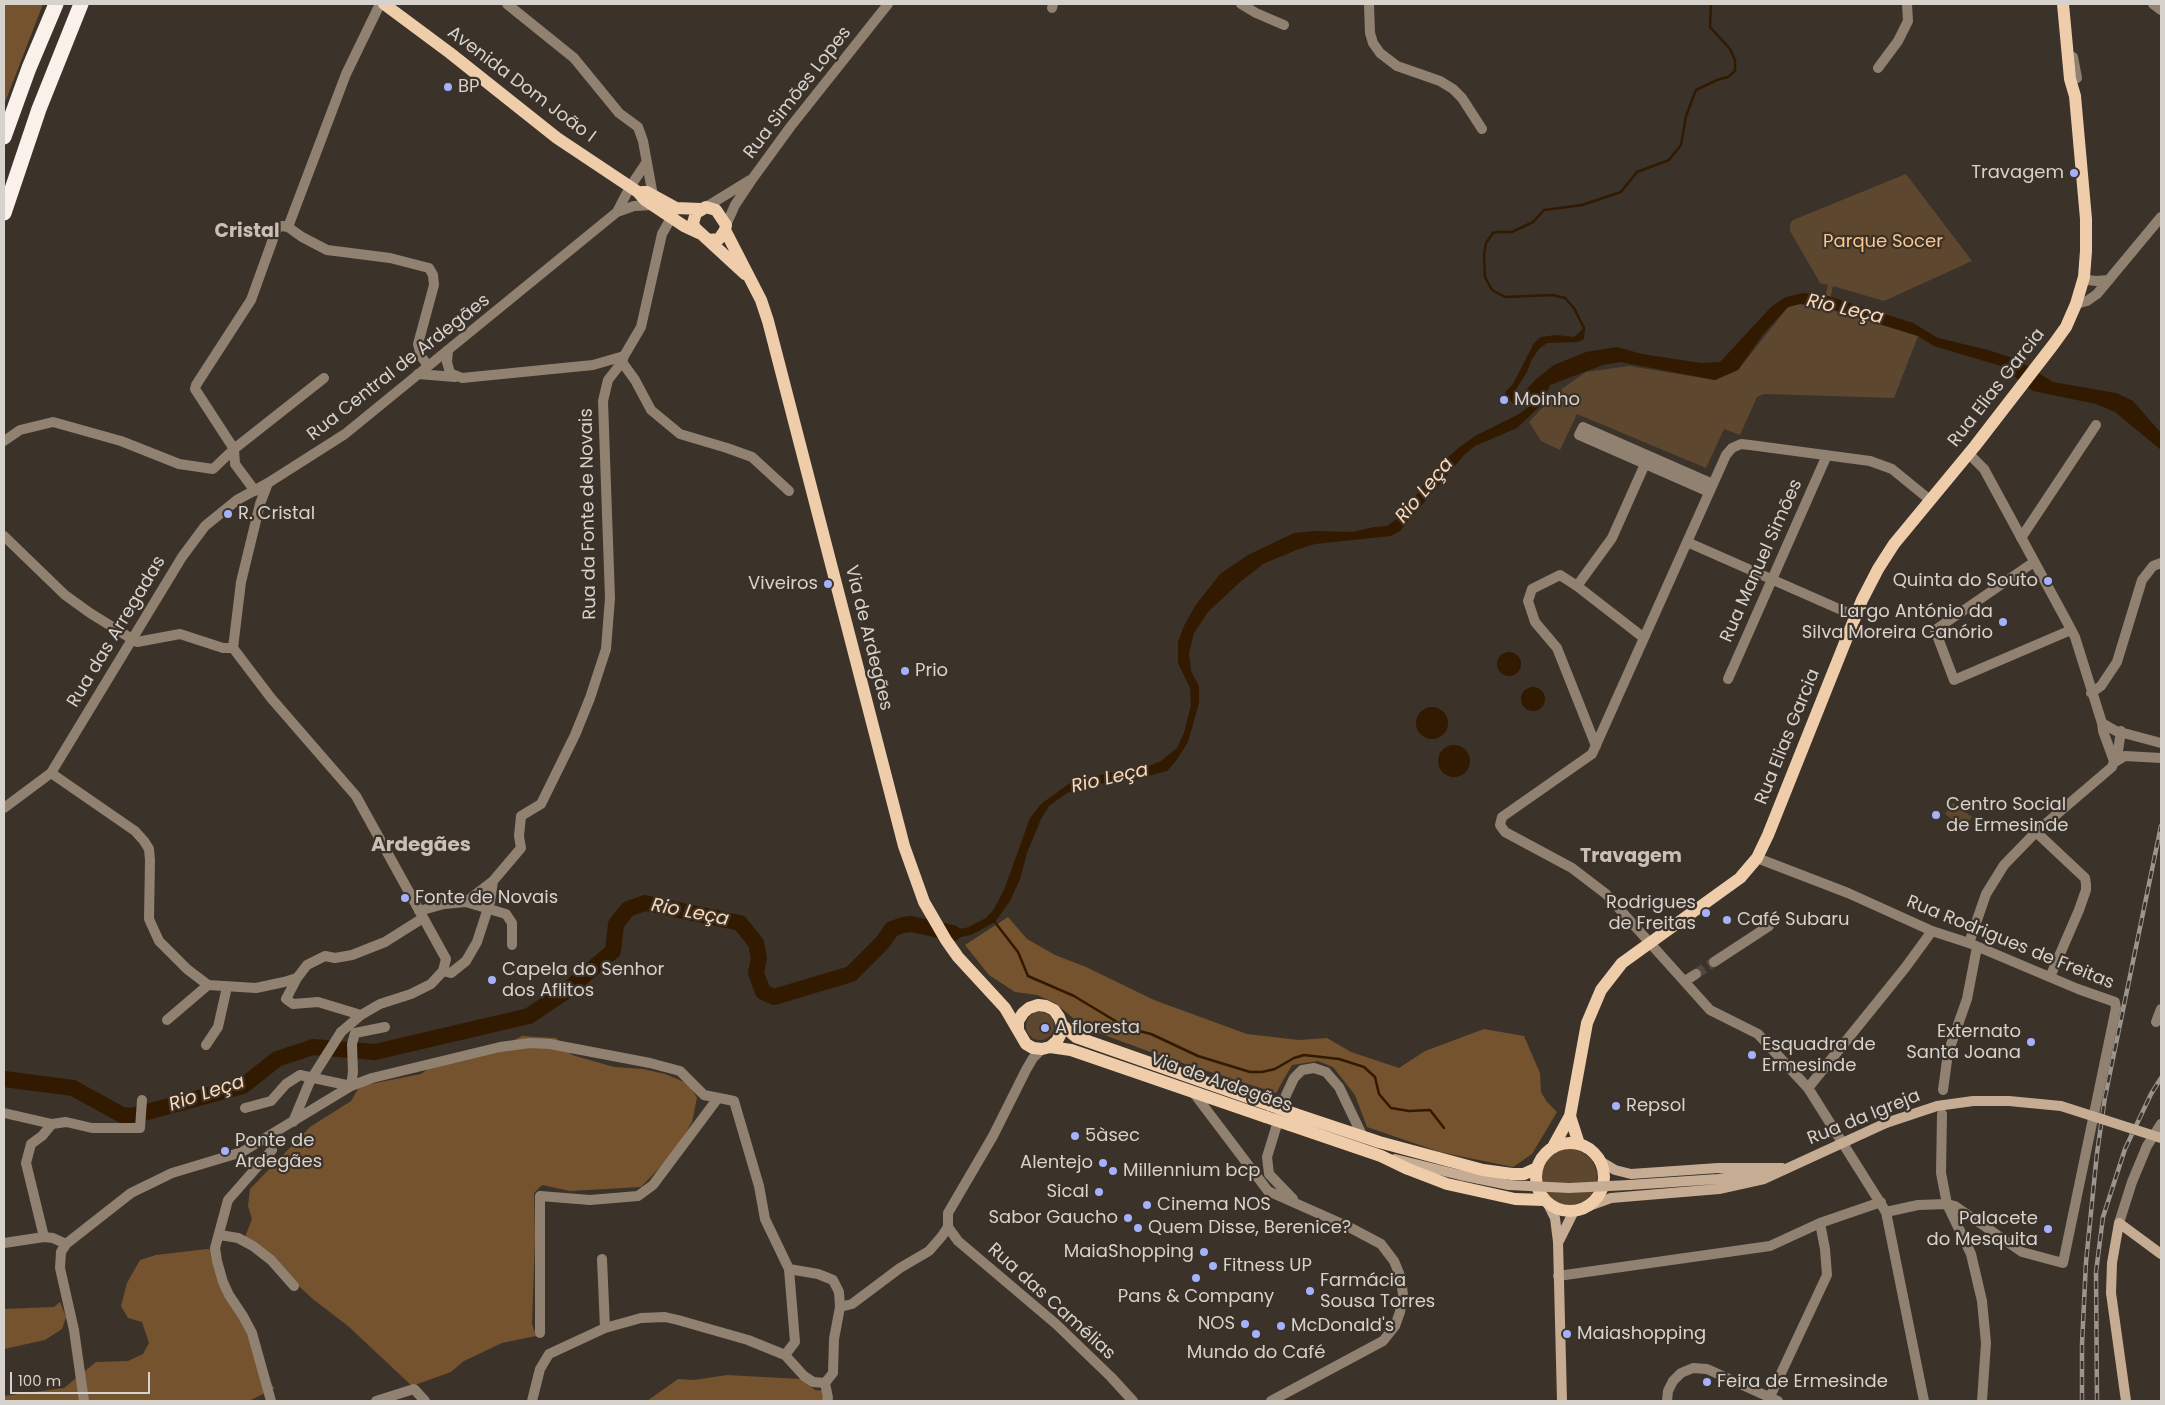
<!DOCTYPE html>
<html>
<head>
<meta charset="utf-8">
<style>
  body { margin:0 }
  #map { position:relative; width:2165px; height:1405px; overflow:hidden; background:#3b322a; font-family:Poppins,sans-serif }
  canvas { display:block }
  .frame { position:absolute; inset:0; border:5px solid #d7d2cc; pointer-events:none }
  .scale { position:absolute; left:10px; top:1372px; width:140px; height:22px; box-sizing:border-box; border:2px solid #d7d2cc; border-top:0; padding-left:6px; font-size:15px; line-height:18px; white-space:nowrap; color:#d7d2cc; -webkit-text-stroke:4px #3b322a; paint-order:stroke }
</style>
</head>
<body>
<div id="map">
<canvas width="2165" height="1405"></canvas>
<div class="frame"></div>
<div class="scale">100 m</div>
</div>
<script>
const context = document.querySelector('canvas').getContext('2d');
context.lineJoin = 'round';
function paint(path, color) { context.fillStyle = color; context.fill(path, 'evenodd'); }
const toPath = rows => new Path2D(rows.map(r => 'M' + r).join(''));
function trace(path, color, width, dash) { context.strokeStyle = color; context.lineWidth = width; context.lineCap = dash ? 'butt' : 'round'; context.setLineDash(dash || []); context.stroke(path); }
function label(font, color, halo, rows, align = 'center') {
  context.font = font + ' Poppins,sans-serif'; context.lineWidth = 4.5; context.setLineDash([]); context.textBaseline = 'middle'; context.strokeStyle = halo; context.fillStyle = color; for (const [text, x, y, turn = 0] of rows) {
    context.save(); context.translate(x, y); context.rotate((+turn || 0) * Math.PI / 180); context.textAlign = isNaN(turn) ? turn : align; if (halo) context.strokeText(text, 0, 0); context.fillText(text, 0, 0); context.restore();
  }
}
paint(toPath([
  [1906,174,1972,261,1884,301,1833,286,1828,309,1918,336,1894,398,1764,394,1757,397,1740,435,1724,429,1706,468,1577,414,1560,450,1541,441,1529,422,1556,393,1586,372,1629,366,1715,380,1738,370,1788,307,1800,304,1823,307,1828,285,1820,283,1790,231,1790,224,1793,220],
  [1953,803,1972,817,1964,828,1945,814],
  '1026 1026a14 14 0 1 1 28 0a14 14 0 1 1-28 0Z',
  '1541 1177a28 28 0 1 1 56 0a28 28 0 1 1-56 0Z'
]), '#5e472f');
paint(toPath([
  [4,4,43,4,4,105],
  [1008,917,1027,939,1055,955,1086,967,1154,1000,1247,1034,1299,1040,1327,1038,1351,1052,1399,1068,1425,1051,1484,1029,1524,1036,1540,1073,1541,1092,1547,1102,1557,1112,1532,1154,1513,1167,1440,1152,1367,1127,1355,1095,1333,1067,1318,1061,1292,1065,1276,1093,1167,1058,1085,1028,1055,1003,1037,995,1015,992,989,975,965,945],
  [522,1036,556,1038,572,1055,614,1067,643,1069,665,1074,689,1084,697,1098,692,1122,674,1153,641,1187,570,1191,542,1185,534,1193,535,1238,532,1324,536,1336,502,1343,464,1361,451,1372,412,1386,348,1326,314,1300,245,1237,252,1219,248,1206,250,1189,310,1127,351,1101,360,1086,421,1074,435,1064,505,1045],
  [207,1249,218,1251,233,1305,272,1385,275,1388,249,1401,4,1401,4,1396,64,1388,96,1362,128,1361,143,1354,149,1343,142,1322,128,1318,121,1306,127,1283,140,1260,156,1255],
  [60,1302,66,1317,62,1329,45,1340,4,1349,4,1309,54,1307],
  [727,1375,801,1379,815,1390,828,1391,825,1401,647,1401,678,1379,694,1380]
]), '#75532e');
paint(toPath([
  [1804,293,1828,296,1913,323,1938,338,1988,350,2016,359,2053,382,2116,393,2133,401,2161,433,2161,450,2115,412,2096,404,2033,391,2001,366,1934,346,1918,336,1826,307,1800,304,1788,307,1764,333,1738,370,1715,380,1620,362,1603,365,1550,385,1541,405,1517,428,1475,446,1464,455,1400,531,1391,536,1315,544,1299,549,1263,564,1239,583,1208,612,1194,633,1189,653,1191,671,1199,686,1199,703,1188,742,1176,761,1167,771,1136,779,1091,785,1067,793,1049,806,1041,819,1027,853,1020,879,1010,901,995,922,971,935,946,940,938,926,955,929,966,928,986,918,994,909,1004,890,1030,818,1041,804,1070,783,1108,773,1142,769,1161,761,1177,748,1184,733,1191,705,1190,688,1178,663,1178,642,1184,626,1195,606,1220,574,1248,555,1294,533,1316,531,1353,532,1374,527,1387,526,1402,515,1433,472,1457,449,1475,436,1519,414,1530,406,1514,405,1505,394,1506,391,1513,384,1534,343,1541,337,1556,335,1574,337,1584,328,1584,339,1578,342,1547,343,1539,349,1532,359,1527,372,1515,391,1516,396,1521,396,1535,380,1554,365,1586,352,1617,347,1642,354,1701,363,1720,362,1772,306,1786,297],
  '1497 664a12 12 0 1 1 24 0a12 12 0 1 1-24 0Z',
  '1521 699a12 12 0 1 1 24 0a12 12 0 1 1-24 0Z',
  '1416 723a16 16 0 1 1 32 0a16 16 0 1 1-32 0Z',
  '1438 761a16 16 0 1 1 32 0a16 16 0 1 1-32 0Z'
]), '#311a00');
trace(toPath([
  [1583,335,1584,328,1574,308,1565,298,1553,295,1505,297,1492,290,1485,277,1484,255,1486,243,1493,233,1497,232,1512,232,1533,222,1544,210,1582,205,1621,192,1637,172,1669,160,1681,145,1686,116,1696,90,1717,80,1728,77,1735,71,1735,60,1730,49,1710,27,1711,4],
  [994,921,1018,952,1028,976,1074,996,1127,1028,1151,1034,1198,1056,1250,1072,1262,1072,1275,1069,1294,1058,1304,1055,1339,1059,1364,1067,1375,1077,1379,1094,1391,1108,1409,1111,1430,1110,1444,1128]
]), '#311a00', 2.5);
trace(toPath([
  [4,1079,73,1088,122,1115,132,1116,243,1086,277,1059,313,1047,375,1052,529,1016,566,991,613,951,616,924,628,909,645,903,740,923,756,943,759,958,756,973,763,992,774,997,851,974,882,943,892,929,903,925,911,924,953,933]
]), '#311a00', 16);
trace(toPath([
  [1696,974,1714,962]
]), '#524a42', 10, [10, 5]);
trace(toPath([
  [507,4,574,58,619,113,638,127,643,141,653,196],
  [1241,4,1256,13,1284,25],
  [1369,4,1370,33,1373,43,1380,53,1397,66,1440,81,1453,89,1462,98,1482,129],
  [2153,4,2161,10],
  [1052,8,1053,4],
  [1878,68,1898,41,1908,21,1907,4],
  [630,187,646,163],
  [288,227,346,74,380,4],
  [2084,277,2088,280,2096,281,2109,280],
  [2076,304,2087,301,2097,294,2161,217],
  [448,350,447,362,450,373,462,378,593,365,624,356,641,327,662,234,671,218],
  [622,362,635,380,651,410,680,434,727,448,752,457,789,491],
  [418,374,455,377],
  [4,441,20,430,53,422,121,441,179,464,213,469,234,449,324,378],
  [1969,454,1984,469,2066,620,2075,637,2102,723,2116,731,2161,743],
  [268,483,260,504,241,582,233,648,271,698,356,796,446,959,443,971,431,984,411,994,380,1004,361,1015,341,1032],
  [255,491,235,464,234,449,195,389,196,385,251,300,277,228,282,226,288,227,302,237,327,250,390,258,429,268,433,275,434,285,418,344,421,356,428,366],
  [1709,492,1579,435,1583,427,1713,484],
  [4,536,65,595,90,613,132,639,137,642,180,634,223,648,233,648],
  [2021,538,2096,425],
  [1687,542,1855,616],
  [2034,562,1935,630,1954,680,2071,630],
  [1577,586,1644,638,1592,754,1502,817,1500,825,1505,832,1572,868,1606,894,1710,1010,1758,1034,1808,1088,1886,1212,1924,1401],
  [1644,638,1726,455,1732,448,1741,444,1750,445,1870,461,1892,469,1930,500],
  [1728,679,1827,455],
  [2091,693,2101,686,2117,662,2142,580,2153,566,2161,563],
  [2102,723,2103,731,2114,761],
  [1596,746,1557,648,1535,622,1528,601,1532,589,1560,575,1577,586,1612,538,1645,464],
  [2115,762,2125,756,2161,758],
  [51,773,135,831,144,841,149,849,150,860,149,919,159,941,187,969,208,985,256,988,284,982,297,978,307,965,325,956,335,958,352,955,385,942,423,918],
  [2036,832,2085,878,2086,884,2086,890,2079,910,2050,977],
  [1757,858,1848,893,1932,931,1969,943,2078,989,2115,1002,2116,1008,2063,1263,2022,1252,1955,1206,1947,1204,1918,1205,1886,1212],
  [466,902,506,914,512,923,512,945],
  [419,911,444,904,466,902,493,881,521,848,519,836,521,816,541,804,575,735,590,698,606,649,610,598,603,401,608,380,622,362,624,356],
  [1969,943,1986,894,2004,865,2036,832,2112,767,2118,751,2121,731],
  [1714,962,1769,926],
  [443,971,451,973,466,961,477,942,490,902,493,881],
  [297,978,286,999,293,1004,318,1002,361,1015],
  [1685,981,1696,974],
  [167,1020,208,985],
  [2156,1022,2161,1009],
  [206,1045,218,1027,227,987],
  [1808,1088,1905,968,1932,931],
  [1943,1090,1948,1053,1967,999,1977,947],
  [1193,1092,1268,1191,1349,1227,1381,1244,1394,1261,1401,1278,1403,1295,1400,1312,1395,1326,1383,1341,1271,1401],
  [245,1108,271,1101,286,1084,300,1075,351,1086,353,1072,352,1044,355,1033,385,1027],
  [4,1113,52,1124,42,1136,31,1144,26,1163,44,1237,53,1238,66,1244],
  [1942,1114,1941,1173,1947,1204,1971,1254,1982,1301,1986,1343,1982,1401],
  [293,1122,310,1081],
  [52,1124,66,1122,92,1128,140,1128,142,1100],
  [267,1137,272,1150,228,1200,215,1248,217,1261,223,1282,229,1295,243,1316,252,1333,271,1401],
  [1293,1199,1269,1174,1267,1157,1286,1095,1294,1078,1302,1070,1314,1068,1326,1072,1339,1087,1363,1137],
  [2119,1223,2132,1182,2147,1146,2161,1124],
  [948,1227,958,1241,1056,1324,1111,1377,1133,1401],
  [220,1235,238,1238,253,1246,271,1260,294,1286],
  [4,1243,44,1237],
  [602,1259,605,1328],
  [789,1269,818,1274,833,1280,839,1292,840,1307,834,1339,833,1373,825,1383],
  [1558,1276,1770,1246,1820,1223,1881,1202],
  [840,1307,852,1304,900,1268,929,1251,942,1236,948,1227,948,1213,993,1136,1026,1070,1033,1058,1042,1049],
  [540,1333,540,1196,590,1200,638,1196,653,1185,718,1098],
  [825,1383,828,1398,827,1401],
  [84,1401,74,1330,60,1268,61,1252,66,1244,131,1193,172,1173,242,1152,351,1086,372,1078,500,1047,530,1043,550,1044,650,1063,680,1071,704,1095,734,1101,759,1186,765,1219,789,1269,795,1342,785,1355],
  [376,1401,414,1389,425,1401],
  [532,1401,540,1369,549,1354,605,1328,641,1318,665,1317,678,1320,748,1340,785,1355,804,1376,813,1382,825,1383],
  [1667,1401,1668,1391,1673,1381,1681,1373,1693,1368,1707,1369,1778,1401],
  [1768,1401,1827,1275,1825,1249,1820,1223]
]), '#918171', 10);
trace(toPath([
  [2073,57,2077,78],
  [706,207,750,180],
  [617,212,630,187],
  [726,225,735,205,753,178,791,126,888,4],
  [4,808,51,773,182,557,205,526,237,500,268,483,345,434,617,212,634,206,652,205]
]), '#918171', 10);
trace(toPath([
  [1395,1159,1460,1175,1509,1185],
  [1600,1161,1615,1170,1631,1174,1718,1168,1782,1168],
  [1629,1185,1718,1179,1760,1173],
  [1548,1204,1555,1218,1558,1242,1562,1401],
  [1586,1207,1611,1198,1719,1189,1764,1179,1886,1123],
  [1559,1241,1574,1211],
  [2126,1401,2111,1293,2112,1263,2119,1223,2161,1254]
]), '#c6ac92', 10);
trace(toPath([
  [384,4,450,53,557,138,638,192,645,200,684,226,699,233],
  [642,192,647,192,676,208,701,209],
  [725,230,761,300,768,321,904,846,924,902,946,940,958,957,1005,1008,1026,1044,1033,1048,1042,1049,1050,1047,1071,1050,1266,1117],
  [708,240,719,239,725,230,726,225,716,210,706,207,696,213,693,223,695,228,745,274],
  [1062,1025,1076,1037,1270,1105],
  [1018,1029,1018,1021,1023,1013,1029,1008,1038,1005,1046,1006,1054,1010,1059,1017,1062,1025,1061,1033,1057,1041,1050,1047],
  [1295,1114,1379,1142,1483,1170,1512,1174,1524,1174,1537,1168],
  [1570,1116,1579,1144],
  [1290,1125,1381,1156,1408,1169,1447,1184,1515,1199,1544,1200],
  '1536 1177a34 34 0 1 1 68 0a34 34 0 1 1-68 0Z',
  [1553,1147,1570,1116,1587,1023,1601,990,1622,963,1740,878,1757,858,1768,835,1862,600,1878,569,1894,544,1975,446,2053,345,2066,327,2076,304,2084,277,2086,251,2086,219,2075,96,2070,79,2063,4]
]), '#efcdab', 12);
trace(toPath([
  [4,137,29,68,56,4],
  [4,213,39,109,81,4]
]), '#faf2ea', 15);
const rail = toPath([
  [2082,1401,2082,1344,2086,1262,2097,1153,2105,1097,2161,826],
  [2097,1401,2096,1272,2103,1217,2125,1149,2151,1094,2161,1078]
]);
trace(rail, '#9b958e', 4.5);
trace(rail, '#3b322a', 2.5, [8]);
trace(toPath([
  [310,1081,341,1032]
]), '#918171', 10);
trace(toPath([
  [1886,1123,1937,1106,1973,1101,2009,1101,2061,1106,2161,1138],
  [1509,1185,1569,1188,1629,1185]
]), '#c6ac92', 10);
trace(toPath([
  [1270,1105,1295,1114],
  [1266,1117,1290,1125]
]), '#efcdab', 12);
for (const [x, y, r, color] of [
  [448,87,5,"#a6b1fc"],
  [2074,173,5,"#a6b1fc"],
  [1504,400,5,"#a6b1fc"],
  [228,514,5,"#a6b1fc"],
  [2048,581,5,"#a6b1fc"],
  [828,584,5,"#a6b1fc"],
  [2003,622,5,"#a6b1fc"],
  [905,671,5,"#a6b1fc"],
  [1936,815,5,"#a6b1fc"],
  [405,898,5,"#a6b1fc"],
  [1706,913,5,"#a6b1fc"],
  [1727,920,5,"#a6b1fc"],
  [492,980,5,"#a6b1fc"],
  [1045,1028,5,"#a6b1fc"],
  [2031,1042,5,"#a6b1fc"],
  [1752,1055,5,"#a6b1fc"],
  [1616,1106,5,"#a6b1fc"],
  [1075,1136,5,"#a6b1fc"],
  [225,1151,5,"#a6b1fc"],
  [1103,1163,5,"#a6b1fc"],
  [1113,1171,5,"#a6b1fc"],
  [1099,1192,5,"#a6b1fc"],
  [1147,1205,5,"#a6b1fc"],
  [1128,1218,5,"#a6b1fc"],
  [1138,1228,5,"#a6b1fc"],
  [2048,1229,5,"#a6b1fc"],
  [1204,1252,5,"#a6b1fc"],
  [1213,1266,5,"#a6b1fc"],
  [1196,1278,5,"#a6b1fc"],
  [1310,1291,5,"#a6b1fc"],
  [1245,1324,5,"#a6b1fc"],
  [1281,1326,5,"#a6b1fc"],
  [1256,1334,5,"#a6b1fc"],
  [1567,1334,5,"#a6b1fc"],
  [1707,1382,5,"#a6b1fc"]
]) { const dot = new Path2D(); dot.arc(x, y, r, 0, 2 * Math.PI); context.fillStyle = color; context.fill(dot); trace(dot, '#3b322a', 2); }
label('18px', '#d7d2cc', '#3b322a', [
  ["Avenida Dom João I",521,85,37],
  ["Rua Simões Lopes",798,93,-52],
  ["Rua Central de Ardegães",399,368,-38],
  ["Rua Elias Garcia",1997,388,-52],
  ["Rua da Fonte de Novais",589,514,-91],
  ["Rua Manuel Simões",1762,561,-66],
  ["Rua das Arregadas",117,632,-59],
  ["Via de Ardegães",868,638,76],
  ["Rua Elias Garcia",1788,737,-68],
  ["Rua Rodrigues de Freitas",2010,943,22],
  ["Via de Ardegães",1221,1083,19],
  ["Rua da Igreja",1864,1118,-22],
  ["Rua das Camélias",1051,1302,42]
]);
label('18px', '#d7d2cc', '#3b322a', [
  ["BP",458,87],
  ["Travagem",2064,173,"right"],
  ["Moinho",1514,400],
  ["R. Cristal",238,514],
  ["Quinta do Souto",2038,581,"right"],
  ["Viveiros",818,584,"right"],
  ["Largo António da",1993,612,"right"],
  ["Silva Moreira Canório",1993,633,"right"],
  ["Prio",915,671],
  ["Centro Social",1946,805],
  ["de Ermesinde",1946,826],
  ["Fonte de Novais",415,898],
  ["Rodrigues",1696,903,"right"],
  ["de Freitas",1696,924,"right"],
  ["Café Subaru",1737,920],
  ["Capela do Senhor",502,970],
  ["dos Aflitos",502,991],
  ["A floresta",1055,1028],
  ["Externato",2021,1032,"right"],
  ["Santa Joana",2021,1053,"right"],
  ["Esquadra de",1762,1045],
  ["Ermesinde",1762,1066],
  ["Repsol",1626,1106],
  ["5àsec",1085,1136],
  ["Ponte de",235,1141],
  ["Ardegães",235,1162],
  ["Alentejo",1093,1163,"right"],
  ["Millennium bcp",1123,1171],
  ["Sical",1089,1192,"right"],
  ["Cinema NOS",1157,1205],
  ["Sabor Gaucho",1118,1218,"right"],
  ["Palacete",2038,1219,"right"],
  ["do Mesquita",2038,1240,"right"],
  ["Quem Disse, Berenice?",1148,1228],
  ["MaiaShopping",1194,1252,"right"],
  ["Fitness UP",1223,1266],
  ["Farmácia",1320,1281],
  ["Sousa Torres",1320,1302],
  ["Pans & Company",1196,1297,"center"],
  ["NOS",1235,1324,"right"],
  ["McDonald's",1291,1326],
  ["Maiashopping",1577,1334],
  ["Mundo do Café",1256,1353,"center"],
  ["Feira de Ermesinde",1717,1382]
], 'left');
label('18px', '#fec68b', '#3b322a', [
  ["Parque Socer",1883,242]
]);
label('bold 19px', '#cabfb4', '#3b322a', [
  ["Cristal",247,232],
  ["Travagem",1631,857]
]);
label('italic 19px', '#fcd9b7', '#3b322a', [
  ["Rio Leça",1845,310,13],
  ["Rio Leça",1425,491,-50],
  ["Rio Leça",1110,779,-13],
  ["Rio Leça",690,913,11],
  ["Rio Leça",207,1094,-18]
]);
label('bold 20px', '#cabfb4', '#3b322a', [
  ["Ardegães",421,846]
]);
</script>
</body>
</html>
